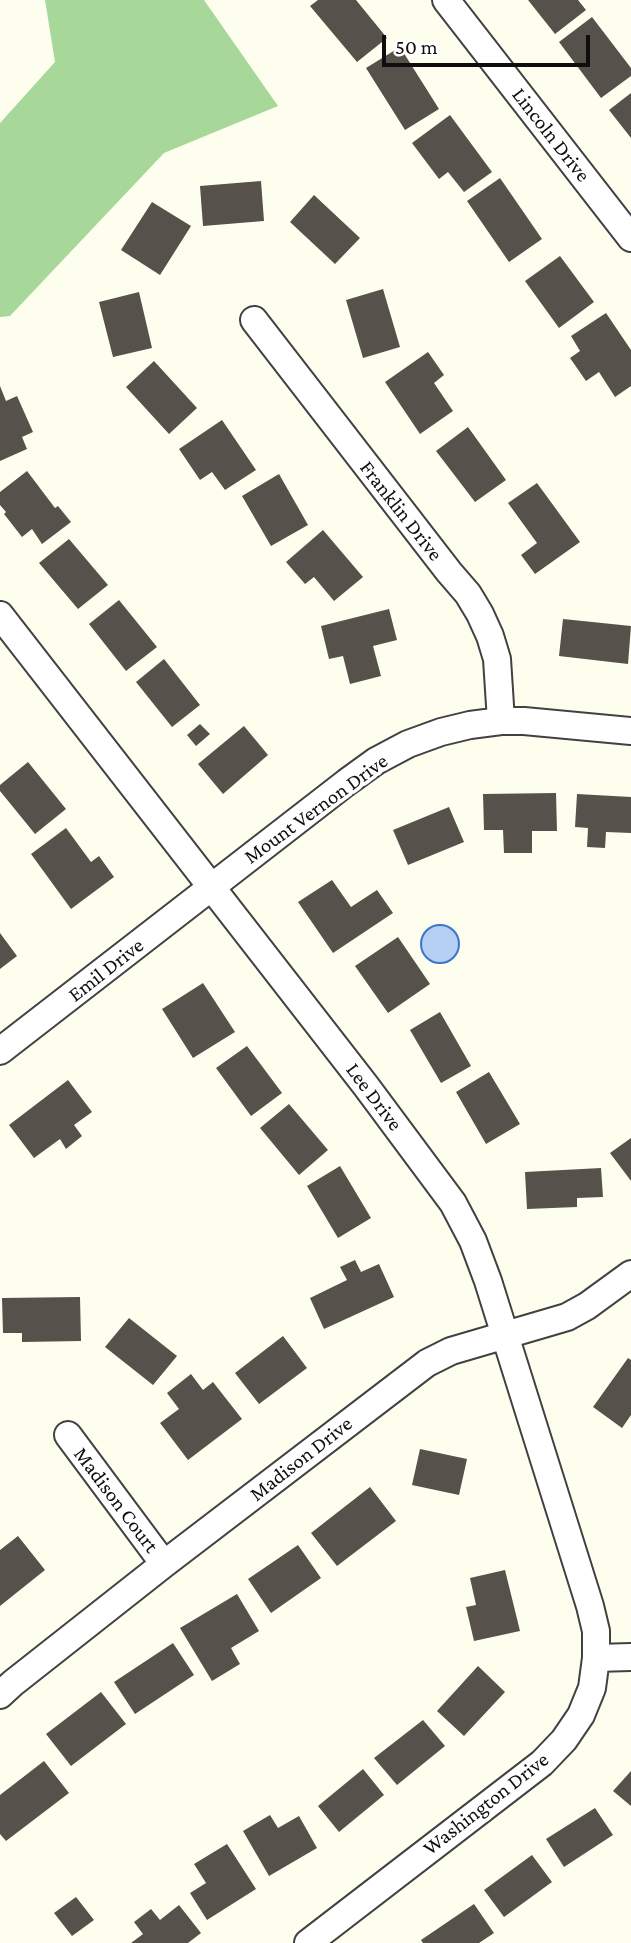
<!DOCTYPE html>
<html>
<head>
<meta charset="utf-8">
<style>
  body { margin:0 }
  #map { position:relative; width:631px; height:1943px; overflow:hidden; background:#fefeef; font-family:"Crimson Pro",serif }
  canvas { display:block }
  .scale { position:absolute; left:382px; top:35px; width:208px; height:32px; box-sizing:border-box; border:4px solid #0e0e0e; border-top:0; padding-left:9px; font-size:21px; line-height:24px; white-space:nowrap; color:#0e0e0e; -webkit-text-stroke:5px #fff; paint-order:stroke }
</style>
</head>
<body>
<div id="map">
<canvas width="631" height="1943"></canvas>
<div class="scale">50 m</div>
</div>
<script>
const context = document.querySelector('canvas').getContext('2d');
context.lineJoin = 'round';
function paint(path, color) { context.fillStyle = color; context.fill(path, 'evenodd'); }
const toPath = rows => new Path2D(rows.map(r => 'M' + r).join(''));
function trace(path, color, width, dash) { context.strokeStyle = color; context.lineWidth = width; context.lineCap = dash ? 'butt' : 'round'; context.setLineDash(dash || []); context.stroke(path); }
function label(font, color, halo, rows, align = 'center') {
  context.font = font + ' "Crimson Pro",serif'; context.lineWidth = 7; context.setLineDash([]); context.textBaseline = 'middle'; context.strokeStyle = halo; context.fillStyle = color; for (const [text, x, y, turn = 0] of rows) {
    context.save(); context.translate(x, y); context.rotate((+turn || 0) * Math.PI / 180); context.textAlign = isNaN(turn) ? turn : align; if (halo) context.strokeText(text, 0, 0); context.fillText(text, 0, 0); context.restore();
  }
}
paint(toPath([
  [45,0,204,0,278,106,164,153,10,316,0,317,0,123,55,62]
]), '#a8d899');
const water = toPath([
  '421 944a19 19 0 1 1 38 0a19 19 0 1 1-38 0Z'
]);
paint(water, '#b5cff4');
trace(water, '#3e73c9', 2);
paint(toPath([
  [318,0,356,0,387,38,357,62,310,6],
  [528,0,578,0,586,10,555,34],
  [592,17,631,68,631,76,601,98,559,42],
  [400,47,439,109,405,130,366,68],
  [631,93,631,138,609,110],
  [450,115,492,172,464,192,448,172,439,179,412,143],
  [500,178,542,239,509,262,467,201],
  [261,181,264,221,203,226,200,186],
  [314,195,360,238,335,264,290,222],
  [152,202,191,226,160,275,121,250],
  [560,256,594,302,559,328,525,281],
  [383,289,400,347,363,358,346,300],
  [139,292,152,348,113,357,99,302],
  [606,313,631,350,631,386,615,397,599,372,586,381,570,358,580,351,571,336],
  [428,352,444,375,434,383,453,411,420,434,385,382],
  [154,361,197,408,169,434,126,387],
  [0,386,6,401,17,396,33,432,22,437,27,449,0,461],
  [222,420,256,470,225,490,212,472,200,480,179,449],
  [468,427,506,480,475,502,436,451],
  [27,471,55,508,58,506,71,522,42,544,32,529,22,537,4,514,6,512,0,505,0,492],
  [279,474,308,525,271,546,242,496],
  [537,483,580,542,535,574,521,555,537,543,508,503],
  [323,530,363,577,334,601,314,577,305,584,286,562],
  [69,539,108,585,78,609,39,563],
  [119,600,157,647,126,671,89,624],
  [389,609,397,640,373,646,381,676,350,684,343,656,329,659,321,626],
  [563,619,631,626,628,664,559,656],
  [164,659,200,705,172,727,136,682],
  [200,724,210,734,196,746,187,735],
  [244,726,268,755,223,794,198,764],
  [28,762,66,809,35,834,0,791,0,785],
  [556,793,557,831,532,831,532,853,504,853,503,830,484,830,483,794],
  [577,794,631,797,631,833,606,832,605,848,587,847,588,828,575,827],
  [449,807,464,842,408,865,393,830],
  [66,828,91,862,99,856,114,877,71,909,31,854],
  [332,880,351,907,377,890,393,913,333,953,298,902],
  [0,933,17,956,0,969],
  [398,937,430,984,388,1013,355,966],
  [203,983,235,1032,193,1058,162,1009],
  [440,1012,471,1066,441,1083,410,1030],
  [247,1046,282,1093,251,1116,216,1068],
  [489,1072,520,1124,486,1144,456,1092],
  [68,1080,92,1112,74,1125,82,1136,66,1149,60,1139,34,1158,9,1125],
  [289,1104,328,1150,299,1175,260,1128],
  [631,1138,631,1181,610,1153],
  [340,1166,371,1218,338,1238,307,1186],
  [601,1168,603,1197,577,1198,577,1207,527,1209,525,1172],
  [355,1260,361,1272,379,1264,394,1297,324,1329,310,1298,347,1280,340,1267],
  [80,1297,81,1341,22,1342,22,1333,3,1333,2,1298],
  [129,1318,177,1356,153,1385,105,1347],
  [283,1336,307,1368,259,1404,235,1373],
  [628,1358,631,1360,631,1415,622,1428,593,1407],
  [191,1374,203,1390,213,1382,242,1419,188,1460,160,1423,179,1409,167,1393],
  [420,1449,467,1459,459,1495,412,1485],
  [370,1487,396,1521,337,1566,311,1533],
  [18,1536,45,1570,0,1606,0,1550],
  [298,1545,321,1578,271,1613,248,1579],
  [505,1570,520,1631,474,1641,466,1607,476,1605,470,1578],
  [237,1594,259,1631,231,1648,240,1664,212,1681,180,1628],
  [173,1643,194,1675,135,1714,114,1682],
  [478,1666,505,1692,464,1736,437,1711],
  [101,1692,126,1724,71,1766,46,1734],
  [423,1720,445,1746,397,1785,374,1758],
  [44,1761,69,1793,6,1841,0,1834,0,1795],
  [363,1769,384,1795,339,1832,318,1806],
  [631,1771,631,1806,613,1791],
  [595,1808,613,1835,564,1867,546,1839],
  [270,1815,278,1828,299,1816,317,1848,269,1876,243,1831],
  [227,1844,256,1889,207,1920,190,1893,206,1883,194,1864],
  [532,1855,552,1882,504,1917,484,1890],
  [76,1897,94,1920,72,1936,54,1913],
  [474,1904,494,1933,479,1943,423,1943,421,1940],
  [179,1905,201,1933,188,1943,131,1943,143,1934,134,1922,151,1909,160,1920]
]), '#56514a');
const minor = toPath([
  [446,0,631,238],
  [254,320,449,572,468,594,480,614,490,636,497,659,501,721],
  [0,615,366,1086,453,1203,473,1241,488,1281,590,1606,596,1631,596,1658,592,1688,581,1715,564,1740,542,1763,308,1943],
  [0,1051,347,782,376,761,408,744,441,732,470,725,501,721,524,721,631,731],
  [68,1435,164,1564],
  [596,1658,631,1657],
  [0,1695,13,1683,164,1564,427,1363,451,1351,567,1317,587,1306,631,1274]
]);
trace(minor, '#414141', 30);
trace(minor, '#fff', 26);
label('21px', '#0e0e0e', '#fff', [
  ["Lincoln Drive",551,135,52],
  ["Franklin Drive",401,511,52],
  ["Mount Vernon Drive",316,809,-36],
  ["Emil Drive",106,970,-38],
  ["Lee Drive",374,1097,53],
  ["Madison Drive",301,1459,-38],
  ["Madison Court",116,1500,53],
  ["Washington Drive",486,1804,-38]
]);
</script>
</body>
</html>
